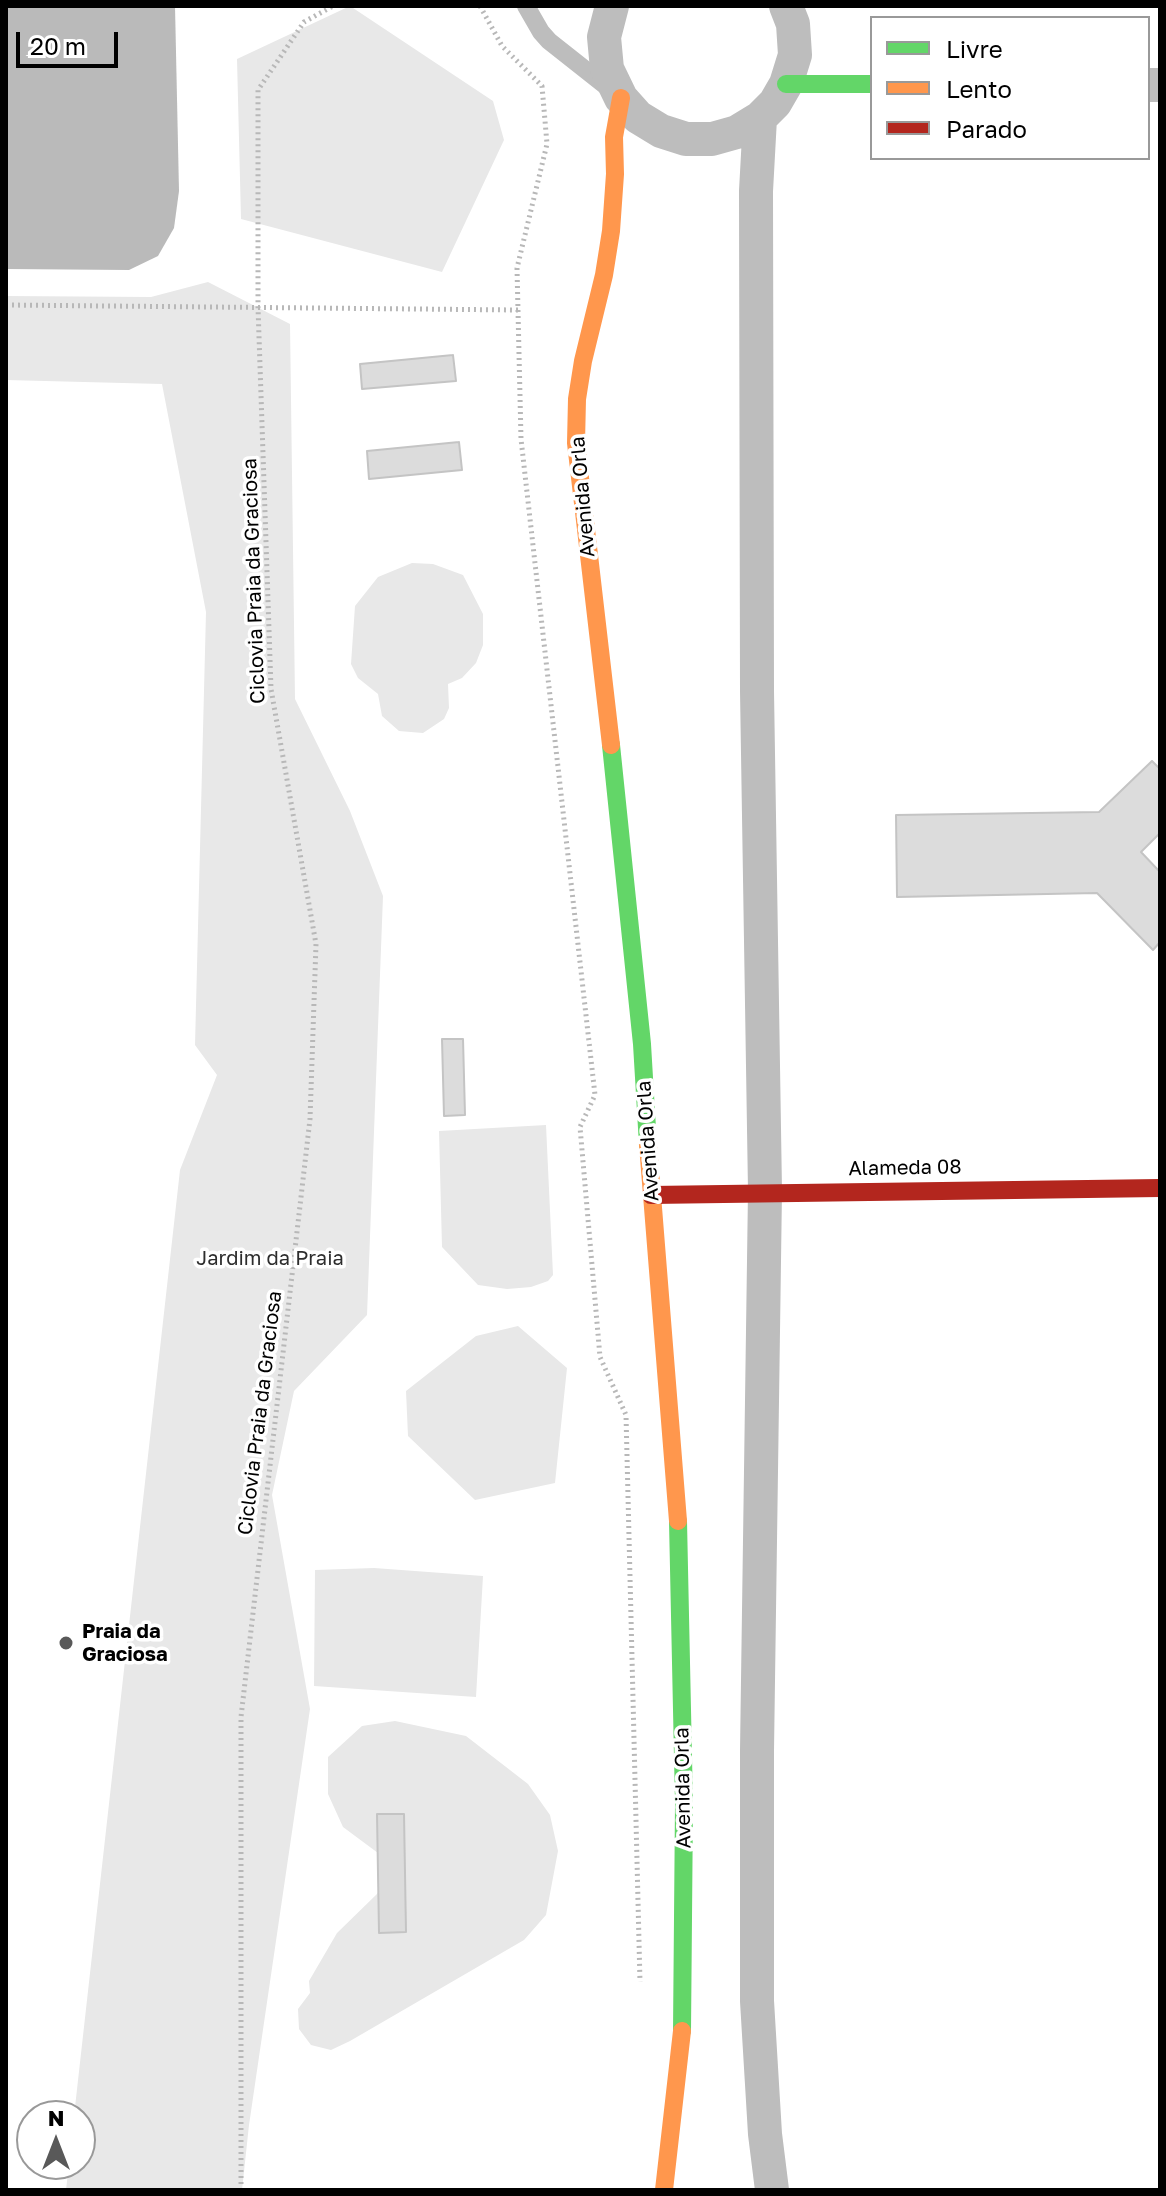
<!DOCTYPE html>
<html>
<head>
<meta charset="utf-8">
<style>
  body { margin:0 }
  #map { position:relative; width:1166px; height:2196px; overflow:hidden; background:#fff; font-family:"Golos Text",sans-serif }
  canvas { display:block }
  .frame { position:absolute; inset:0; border:8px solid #000; pointer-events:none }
  .legend { position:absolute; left:870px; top:16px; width:280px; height:144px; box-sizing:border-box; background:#fff; border:2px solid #999; margin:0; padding:10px 14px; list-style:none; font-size:24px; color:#000 }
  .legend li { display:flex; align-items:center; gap:16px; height:40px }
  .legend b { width:40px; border:2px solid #999 }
  .north { position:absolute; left:16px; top:2100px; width:80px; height:80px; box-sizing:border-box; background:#fff; border:2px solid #999; border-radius:50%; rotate:0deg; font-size:22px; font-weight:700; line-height:32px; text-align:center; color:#000 }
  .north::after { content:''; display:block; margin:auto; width:28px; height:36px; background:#595959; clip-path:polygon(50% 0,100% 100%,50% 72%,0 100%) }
  .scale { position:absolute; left:16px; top:32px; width:102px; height:36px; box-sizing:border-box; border:4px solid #000; border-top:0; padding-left:10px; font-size:24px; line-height:28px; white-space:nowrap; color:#000; -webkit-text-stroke:6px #fff; paint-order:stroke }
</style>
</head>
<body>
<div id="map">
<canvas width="1166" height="2196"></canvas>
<div class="frame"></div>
<ul class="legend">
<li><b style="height:10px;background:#63d668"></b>Livre</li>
<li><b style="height:10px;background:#ff974d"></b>Lento</li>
<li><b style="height:10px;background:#b3261e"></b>Parado</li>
</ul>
<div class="north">N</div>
<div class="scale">20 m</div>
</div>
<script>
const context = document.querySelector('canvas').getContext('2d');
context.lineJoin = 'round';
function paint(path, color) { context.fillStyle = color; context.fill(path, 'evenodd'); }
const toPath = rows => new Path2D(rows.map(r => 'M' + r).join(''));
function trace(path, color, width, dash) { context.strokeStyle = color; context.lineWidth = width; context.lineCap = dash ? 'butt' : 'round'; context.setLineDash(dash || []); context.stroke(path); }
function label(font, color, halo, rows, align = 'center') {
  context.font = font + ' "Golos Text",sans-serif'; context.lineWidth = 7; context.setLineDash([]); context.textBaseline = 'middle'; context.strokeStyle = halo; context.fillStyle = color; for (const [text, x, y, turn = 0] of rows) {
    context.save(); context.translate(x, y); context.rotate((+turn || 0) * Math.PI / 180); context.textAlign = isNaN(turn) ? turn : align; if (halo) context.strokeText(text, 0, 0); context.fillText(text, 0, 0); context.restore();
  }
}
paint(toPath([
  [350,6,493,101,504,140,442,272,241,219,237,59],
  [208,282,290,324,295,699,350,811,383,896,367,1315,294,1391,272,1495,310,1709,249,2125,242,2190,66,2190,69,2164,80,2164,80,2116,74,2116,180,1170,217,1075,195,1045,206,612,162,384,6,380,6,296,151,297],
  [412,563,433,564,463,575,483,614,483,645,476,663,462,678,448,684,449,708,444,719,423,733,399,731,382,716,378,694,358,678,351,664,355,606,378,577],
  [546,1125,553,1275,548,1281,531,1287,507,1289,478,1285,442,1247,439,1131],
  [518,1326,567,1368,555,1483,475,1500,408,1436,406,1391,476,1336],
  [374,1568,483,1576,476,1697,314,1686,315,1570],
  [395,1721,466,1736,528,1784,550,1815,558,1851,546,1915,524,1940,350,2041,331,2050,311,2045,299,2029,298,2009,310,1993,309,1981,337,1933,378,1893,379,1933,405,1932,378,1853,343,1827,328,1794,328,1757,362,1726]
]), '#e8e8e8');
paint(toPath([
  [6,6,175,6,179,191,174,228,158,256,129,270,6,269]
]), '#bababa');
const building = toPath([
  [453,355,456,381,362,389,360,364,453,355],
  [459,442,462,470,369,479,367,451,459,442],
  [1152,761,1160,769,1160,833,1141,852,1160,872,1160,942,1153,950,1097,893,897,897,896,815,1099,812,1152,761],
  [442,1039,463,1039,465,1115,444,1116,442,1039],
  [377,1814,404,1814,406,1932,379,1933,377,1814]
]);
paint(building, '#dcdcdc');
trace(building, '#c4c4c4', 2);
trace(toPath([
  [480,6,502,46,542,86,547,144,517,268,521,439,595,1095,580,1127,600,1357,626,1415,640,1982],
  [6,305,518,310],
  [241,2190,241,1717,310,1119,316,944,271,689,258,307,258,90,304,22,333,6]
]), '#b8b8b8', 5, [2, 4]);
trace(toPath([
  [526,6,541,32,549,41,611,90]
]), '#bdbdbd', 18);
trace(toPath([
  [612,6,604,37,607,69,621,98,638,117,661,131,686,139,712,139,737,132,760,118,775,103,786,84,795,55,793,24,786,6],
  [1148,85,1160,85],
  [760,118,756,191,757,691,765,1191,757,1750,757,2001,765,2134,772,2190]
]), '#bdbdbd', 34);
trace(toPath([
  [786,84,872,84],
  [611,745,642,1044,648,1145],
  [678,1521,684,1804,682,2031]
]), '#63d668', 18);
trace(toPath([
  [611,745,576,443,577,399,583,361,604,275,611,231,615,174,614,137,621,98],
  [648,1145,678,1521],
  [664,2190,682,2031]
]), '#ff974d', 18);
trace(toPath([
  [651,1195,1160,1188]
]), '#b3261e', 18);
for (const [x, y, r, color] of [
  [66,1643,8,"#595959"]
]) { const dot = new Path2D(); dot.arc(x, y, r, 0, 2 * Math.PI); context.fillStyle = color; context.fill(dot); trace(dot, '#fff', 3); }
label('20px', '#000', '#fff', [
  ["Avenida Orla",583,497,-95],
  ["Ciclovia Praia da Graciosa",254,581,-92],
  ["Avenida Orla",648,1141,-94],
  ["Alameda 08",905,1168,-1],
  ["Ciclovia Praia da Graciosa",260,1413,-83],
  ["Avenida Orla",683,1788,-91]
]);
label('20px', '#2d2d2d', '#fff', [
  ["Jardim da Praia",270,1259]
]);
label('bold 20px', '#000', '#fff', [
  ["Praia da",82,1632],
  ["Graciosa",82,1655]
], 'left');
</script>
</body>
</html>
